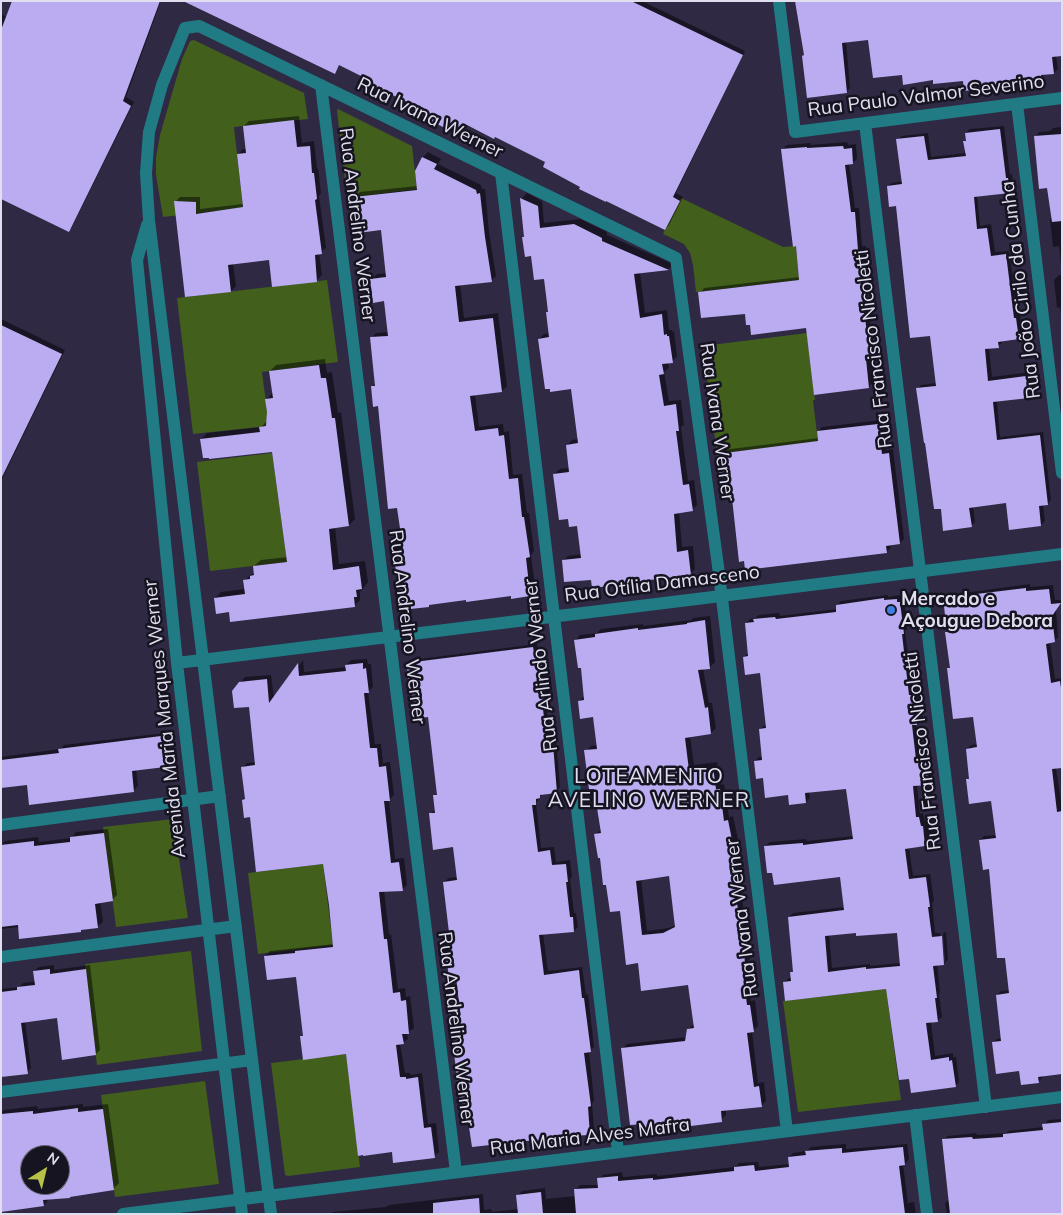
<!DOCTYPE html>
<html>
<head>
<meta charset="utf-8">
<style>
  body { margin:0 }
  #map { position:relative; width:1063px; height:1215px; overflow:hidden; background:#2f2944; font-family:Mulish,sans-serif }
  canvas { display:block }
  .frame { position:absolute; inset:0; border:2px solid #e1deef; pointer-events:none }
  .north { position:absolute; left:20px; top:1145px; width:50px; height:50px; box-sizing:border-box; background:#161420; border:1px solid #676573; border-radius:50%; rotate:36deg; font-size:14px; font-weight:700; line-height:20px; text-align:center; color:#e1deef }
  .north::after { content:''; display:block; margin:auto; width:18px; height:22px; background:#b7c148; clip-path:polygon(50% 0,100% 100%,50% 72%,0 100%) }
</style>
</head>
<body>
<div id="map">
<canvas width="1063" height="1215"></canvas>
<div class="frame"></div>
<div class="north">N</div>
</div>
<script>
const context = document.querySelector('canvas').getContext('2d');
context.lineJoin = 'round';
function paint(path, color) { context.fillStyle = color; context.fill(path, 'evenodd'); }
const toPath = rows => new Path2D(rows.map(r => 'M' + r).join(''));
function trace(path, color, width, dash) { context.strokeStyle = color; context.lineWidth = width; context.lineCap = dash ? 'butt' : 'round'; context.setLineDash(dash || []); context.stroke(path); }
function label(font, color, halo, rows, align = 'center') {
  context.font = font + ' Mulish,sans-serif'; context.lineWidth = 5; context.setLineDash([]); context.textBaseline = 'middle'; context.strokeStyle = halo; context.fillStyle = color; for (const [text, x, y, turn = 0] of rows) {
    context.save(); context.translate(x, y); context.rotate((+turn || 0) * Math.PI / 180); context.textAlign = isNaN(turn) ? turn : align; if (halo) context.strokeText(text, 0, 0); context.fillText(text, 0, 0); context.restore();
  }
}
paint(toPath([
  [194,40,304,93,308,119,234,127,243,208,163,217,156,175,156,157,160,135,182,59,190,41],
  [338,109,412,146,417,189,347,198,337,111],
  [681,198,783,247,796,246,799,280,696,292,693,265,690,253,684,244,663,234],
  [327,280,338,362,262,372,269,426,193,434,177,298],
  [807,333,815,400,813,400,818,442,717,454,703,346],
  [272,453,287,562,210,571,197,462],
  [173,819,188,918,116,927,103,827],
  [323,864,333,945,258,954,248,873],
  [191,951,202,1051,97,1065,85,964],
  [886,989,901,1100,798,1112,783,1001],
  [346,1054,360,1167,288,1176,285,1175,271,1063],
  [205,1081,219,1184,115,1197,101,1095]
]), '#425f1c');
paint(toPath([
  [13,1,161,1,126,97,134,102,72,227,68,231,1,198,1,14,7,17],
  [185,1,642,1,745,51,676,193,683,197,669,225,665,229,582,186,547,161,469,125,464,129,449,123,445,126,422,108,340,64,334,72],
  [799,18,1056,56,1058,69,1054,73,1045,74,1041,78,1018,81,1014,85,996,86,964,79,934,79,903,74,869,39,846,41,850,88,846,92,805,54],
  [299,116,302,143,314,141,317,169,318,168,321,193,319,196,326,248,319,253,322,275,317,280,273,286,270,259,233,263,236,286,231,291,186,296,175,202,180,197,200,197,200,209,243,204,238,154,243,149,246,149,244,126,249,121],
  [1004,126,1010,175,1012,174,1013,188,1009,192,977,196,980,226,991,224,995,252,1009,251,1018,315,1020,315,1023,334,1019,338,1002,340,1002,343,998,346,989,348,992,377,1030,372,1032,392,1028,396,997,401,1000,437,1043,432,1051,500,1048,504,1043,505,1045,521,1041,525,1007,502,973,507,975,522,971,526,942,507,917,389,921,385,937,383,931,334,897,205,888,186,892,183,903,181,898,140,902,136,928,133,931,157,966,153,965,141,967,139,966,133,970,129],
  [1062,127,1062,273,1059,246,1053,247,1050,219,1052,217,1048,186,1035,137,1039,132,1050,131,1053,128],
  [847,142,848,145,856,144,857,159,852,163,849,164,855,208,859,208,862,246,866,246,868,266,865,269,867,287,866,288,874,353,870,356,873,382,869,387,807,327,751,324,746,312,700,293,704,288,800,277,797,245,782,150,787,145,811,143,811,145],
  [428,152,441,159,438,164,481,185,482,189,485,189,489,232,496,276,491,281,460,284,464,318,498,313,507,386,502,391,475,394,479,427,503,424,504,432,509,431,513,475,522,474,527,513,529,513,534,551,531,555,535,586,534,590,529,595,512,595,397,565,400,561,399,550,404,545,379,405,372,387,376,383,371,338,376,333,389,332,386,300,372,279,377,274,387,273,383,228,357,213,355,197,360,192,417,186,416,171,423,157],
  [527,193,542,201,544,223,580,219,607,232,607,235,673,264,669,269,640,272,645,313,667,310,669,330,672,330,672,332,674,331,677,356,672,362,668,362,669,368,664,372,669,401,681,400,684,425,681,427,688,481,694,480,697,505,692,510,679,512,682,547,693,546,695,569,690,574,592,578,563,561,568,556,582,554,578,525,569,518,554,474,560,469,570,468,567,445,572,440,578,439,573,388,539,339,544,334,550,333,547,312,549,310,545,278,523,237,525,236,522,198],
  [1059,275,1062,275,1062,321,1060,307,1057,308,1054,280],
  [1,319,65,350,1,481],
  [325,359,327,373,332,372,338,413,341,412,355,519,349,525,335,527,339,564,365,561,368,582,360,592,360,600,354,606,230,611,215,598,221,592,245,589,244,581,251,575,255,573,254,566,261,560,288,557,273,451,201,439,207,433,261,427,267,421,267,399,273,392,270,371,276,365],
  [882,420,886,450,893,449,904,539,900,543,890,544,891,548,886,552,731,478,719,455,723,450,819,438,818,431,822,427],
  [1030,584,1030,587,1053,585,1055,600,1062,600,1062,602,1056,610,1058,637,1054,641,1050,642,1055,679,1062,678,1062,767,1056,768,1062,808,1062,1073,1043,1075,1043,1077,1039,1081,1021,1070,993,1043,997,1039,1002,1038,997,995,1001,991,1010,990,1007,956,990,868,980,840,984,836,997,835,992,800,968,780,970,777,967,749,971,745,978,744,974,716,948,669,951,666,948,631,944,599,949,595],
  [888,595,888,597,901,595,901,598,904,598,907,629,905,631,913,692,917,691,920,719,916,723,920,756,930,755,933,779,929,783,917,785,920,814,923,813,925,822,927,822,929,841,925,845,909,847,913,876,930,874,934,901,932,903,935,933,940,933,943,962,945,962,943,933,946,932,948,959,944,964,937,964,940,992,939,994,942,1017,937,1021,931,1022,935,1056,953,1053,953,1057,956,1057,959,1082,955,1086,910,1077,887,987,785,982,789,978,792,978,792,973,794,970,789,917,793,913,845,907,841,876,765,846,770,842,806,839,807,841,854,836,847,787,809,792,810,798,806,802,789,794,765,776,755,761,759,757,763,757,760,729,765,725,767,725,761,672,744,657,749,652,746,623,750,619,755,618,759,615,779,613,780,616,837,609,837,605,841,601],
  [857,931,898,932,901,963,870,966,870,964,832,968,829,934],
  [710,616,715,662,710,667,703,668,709,703,712,703,716,728,711,733,690,736,694,765,717,762,721,785,724,784,729,817,733,816,739,844,741,861,738,864,744,914,747,914,750,959,747,962,751,1001,755,1000,758,1026,752,1031,758,1083,764,1082,766,1101,761,1106,726,1109,726,1115,721,1120,622,1049,627,1044,687,1037,688,1029,694,1024,689,984,639,962,601,856,596,834,601,829,595,787,586,751,591,746,597,745,594,716,579,701,585,695,582,666,575,641,580,635,597,633,601,629,643,624,643,626,691,620,693,618],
  [670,875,676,925,669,928,647,931,641,879],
  [537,644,539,654,544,653,546,667,545,669,549,694,546,697,550,741,556,740,560,787,556,792,543,793,536,803,541,848,554,847,556,862,570,860,572,877,570,879,574,913,576,913,578,927,574,931,543,934,548,971,582,967,586,995,588,994,594,1047,589,1051,594,1101,592,1103,594,1129,590,1133,572,1134,572,1136,568,1140,537,1138,450,1014,454,1010,461,1009,457,974,448,960,452,955,444,882,449,878,458,877,454,846,430,814,436,809,435,796,438,793,429,716,408,667,412,663,416,662,419,659],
  [367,659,368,664,371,664,373,687,368,692,375,744,381,744,383,763,390,762,394,795,389,800,395,859,404,858,407,885,402,890,384,890,389,935,391,934,398,989,405,988,406,997,410,996,414,1028,407,1033,408,1039,403,1043,400,1044,405,1073,410,1073,411,1075,422,1073,428,1124,436,1123,439,1152,434,1156,393,1151,347,1053,302,1037,304,1034,297,975,265,956,270,951,334,944,324,863,251,816,243,800,246,797,243,767,247,763,256,762,250,705,240,683,245,677,271,675,274,699,303,660,304,672,347,667,346,665,351,660],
  [165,733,169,762,164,766,136,769,138,786,134,790,28,784,1,787,1,757,60,749,64,745],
  [108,829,117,895,112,900,100,902,103,922,98,926,83,928,81,931,19,927,1,929,1,845,5,841,38,837,39,842,71,838,76,832],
  [54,965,54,970,90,965,100,1050,96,1054,58,1017,25,1021,31,1068,27,1073,1,1076,1,989,19,987,23,983,36,981,34,971,39,967],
  [83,1104,83,1107,108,1104,119,1183,113,1189,49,1199,44,1205,1,1210,1,1113,4,1110,37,1106,38,1109],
  [30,1155,60,1155,60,1185,30,1185],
  [1062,1119,1062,1214,947,1214,945,1203,950,1199,943,1140,948,1136,976,1133,977,1135,1006,1133,1008,1131,1044,1127,1044,1125,1048,1120],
  [846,1144,846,1149,907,1144,909,1159,905,1164,903,1164,908,1203,914,1202,916,1214,331,1214,333,1212,386,1207,389,1205,483,1194,484,1210,491,1209,492,1212,519,1209,517,1196,522,1191,545,1188,546,1199,576,1196,575,1190,580,1185,599,1185,599,1179,603,1175,622,1172,623,1177,657,1174,657,1176,735,1167,739,1163,758,1162,759,1167,790,1164,789,1157,793,1153,807,1151,811,1147]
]), '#0007');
paint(toPath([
  [12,1,160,1,123,101,131,106,69,232,1,199,1,30],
  [183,1,631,1,743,55,673,197,680,201,665,230,606,201,606,202,579,189,580,187,543,167,545,162,495,137,494,139,467,125,464,131,447,123,445,128,417,114,420,108,367,83,369,80,339,65,335,74],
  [795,1,1062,1,1062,56,1052,57,1054,74,1041,75,1042,79,1014,82,1014,86,995,89,995,87,964,91,963,81,933,84,933,80,903,85,902,75,873,78,868,40,842,43,847,93,807,98,802,56,804,55],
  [294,120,297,147,310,146,312,173,314,173,317,199,315,200,322,254,315,255,317,282,272,287,269,260,228,265,231,292,185,297,174,201,196,202,196,214,243,207,237,154,246,153,243,126],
  [1000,129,1006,178,1008,178,1010,193,974,197,977,229,987,228,991,256,1006,254,1014,318,1016,318,1019,339,998,342,999,348,985,349,988,381,1026,376,1029,398,993,402,997,440,1040,435,1048,505,1039,506,1041,526,1009,530,1006,503,969,508,972,527,943,531,941,509,934,509,925,443,924,443,916,388,936,386,930,336,910,338,896,206,889,207,887,186,902,184,896,139,924,136,928,160,966,156,963,141,966,141,965,133],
  [1062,134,1062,221,1052,222,1047,188,1039,189,1034,136],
  [843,146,844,149,852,148,853,164,845,165,851,212,855,212,858,250,862,250,864,272,861,273,863,292,862,293,870,358,866,359,869,388,814,395,806,328,751,335,750,325,746,325,745,314,701,318,698,292,799,280,796,246,793,247,781,149,807,147,807,148],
  [422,157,437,164,434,169,476,190,477,194,480,193,485,237,492,282,455,286,459,322,493,318,502,392,470,396,475,431,498,428,499,436,504,435,509,479,518,478,522,517,524,517,530,557,526,558,530,593,529,593,530,596,511,599,511,596,466,602,466,600,429,605,429,607,401,610,395,564,399,564,398,550,403,549,397,508,388,509,378,406,373,407,371,386,375,386,370,337,388,336,384,301,373,303,370,279,386,277,381,230,358,233,354,215,356,214,354,197,417,190,415,171],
  [520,198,538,206,540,228,574,224,602,238,602,241,669,270,634,274,640,318,662,314,664,335,667,334,667,336,669,336,673,363,662,364,664,374,659,375,664,406,676,404,679,431,676,431,683,485,689,484,693,511,674,514,677,552,688,550,691,575,625,583,625,584,592,588,591,580,564,582,562,560,581,558,577,526,569,527,568,519,559,520,553,474,569,472,566,445,578,443,571,389,550,392,550,389,545,389,538,339,549,337,546,312,548,312,546,295,544,279,534,280,531,256,525,257,522,237,524,237],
  [1,325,62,354,1,479],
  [319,365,321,378,326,378,332,418,335,418,349,526,329,529,333,570,359,566,362,589,356,590,357,597,354,597,355,607,230,622,229,612,216,614,214,598,245,594,243,580,250,579,250,576,254,575,253,566,287,562,272,452,209,459,209,458,203,458,200,439,260,432,259,427,266,426,267,412,265,399,273,398,269,371],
  [878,424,882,454,889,453,900,544,886,546,887,553,745,570,744,561,739,562,730,480,720,481,717,454,818,441,817,431],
  [1026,588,1026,591,1049,589,1051,604,1061,603,1052,616,1055,642,1046,644,1051,683,1060,681,1062,695,1062,768,1052,769,1057,812,1062,811,1062,1074,1038,1077,1039,1083,1021,1085,1019,1071,996,1074,992,1042,1001,1041,996,995,1009,993,1005,958,997,958,989,869,983,870,979,840,996,838,991,801,969,804,966,779,969,779,966,749,977,747,973,717,953,719,947,668,950,668,945,632,947,632,943,598],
  [884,598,884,600,897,599,897,602,900,602,904,634,902,634,909,695,913,695,917,725,912,725,916,759,926,759,929,785,913,786,916,817,919,817,921,826,923,826,925,846,905,849,909,879,926,877,930,907,928,907,932,937,942,936,944,965,933,966,937,998,935,998,938,1022,926,1023,931,1060,949,1057,949,1061,952,1060,956,1087,911,1093,909,1079,899,1080,886,989,785,1001,783,982,791,981,790,972,793,972,788,917,844,910,840,877,774,885,772,873,767,873,764,846,803,843,803,845,853,839,846,789,805,793,806,803,789,805,788,795,765,798,763,778,756,779,754,761,762,760,759,729,766,728,760,673,745,675,743,657,748,656,745,623,754,622,753,619,775,617,776,619,836,612,836,605],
  [856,933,856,936,897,933,900,966,866,969,866,967,828,972,825,936],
  [705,620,710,669,698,670,705,708,708,707,711,734,685,738,689,770,713,767,716,789,720,789,724,821,728,820,734,850,736,867,733,868,739,919,742,918,745,965,742,965,747,1005,750,1005,754,1032,747,1033,754,1087,759,1086,762,1107,721,1111,722,1122,645,1132,644,1124,630,1125,621,1048,685,1041,687,1029,694,1028,688,985,641,991,638,963,626,965,620,911,610,912,606,885,603,885,600,858,598,858,594,834,601,833,594,789,589,789,584,750,597,749,593,717,580,719,578,701,584,700,581,668,578,668,574,640,595,637,595,634,638,628,638,630,687,624,687,623],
  [669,876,675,927,663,933,642,935,636,881],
  [533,647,535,658,540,657,543,673,541,673,545,700,542,700,547,744,553,744,557,793,540,795,540,798,536,799,536,805,532,805,538,852,550,850,552,865,566,864,568,882,566,882,570,917,573,917,574,932,539,935,544,975,579,970,582,998,584,998,591,1052,584,1053,591,1106,588,1107,590,1135,568,1136,568,1141,537,1145,536,1140,472,1147,466,1107,461,1108,449,1014,460,1012,456,976,449,976,446,959,452,958,443,882,457,880,453,847,433,850,429,813,435,813,433,795,437,795,428,717,415,719,411,688,409,689,407,666,414,666,414,662],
  [298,663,299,676,346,671,345,665,363,663,363,669,366,668,369,693,364,693,370,748,377,748,379,767,386,766,390,801,384,801,391,863,399,862,403,891,379,892,384,939,387,939,393,993,400,992,401,1001,406,1000,409,1034,402,1034,404,1044,396,1045,400,1077,406,1077,406,1079,418,1077,424,1128,431,1127,435,1158,393,1163,392,1152,363,1156,363,1155,358,1156,346,1054,303,1060,300,1036,303,1036,296,977,267,980,264,956,295,953,295,951,333,947,329,905,323,864,256,872,250,817,244,818,242,800,245,799,241,767,255,765,249,707,234,708,232,691,239,682,267,679,269,703],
  [161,736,165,767,132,771,134,792,29,805,27,785,1,788,1,760,59,753,58,749],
  [104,833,113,901,95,904,98,928,81,930,81,932,19,939,18,925,1,927,1,845,34,841,34,846,70,842,70,837],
  [50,969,50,974,86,969,96,1055,62,1060,57,1018,21,1023,28,1074,1,1077,1,992,17,990,17,987,35,985,33,971],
  [78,1108,78,1112,103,1109,114,1190,70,1197,70,1198,43,1200,44,1206,1,1212,1,1114,33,1111,33,1114],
  [30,1155,60,1155,60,1185,30,1185],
  [1062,1122,1062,1214,950,1214,942,1139,972,1137,973,1139,1003,1137,1003,1134,1043,1130,1042,1124],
  [903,1147,905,1165,899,1166,905,1214,576,1214,574,1189,598,1188,597,1178,618,1176,618,1181,653,1178,653,1180,734,1171,734,1167,754,1165,755,1171,789,1167,788,1157,806,1155,805,1151,842,1148,842,1153],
  [541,1192,543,1214,518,1214,516,1195],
  [479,1198,480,1214,433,1214,433,1203]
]), '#bbacf2');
trace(toPath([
  [779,1,795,132,1062,98],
  [321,85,456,1172],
  [1017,104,1062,473],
  [865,123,986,1107],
  [501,173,618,1152],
  [147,225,137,260,177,663,242,1214],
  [177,663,1062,554],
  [1,825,220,796],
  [1,957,236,926],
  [1,1092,252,1060],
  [915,1115,927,1214],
  [123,1214,1062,1097],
  [271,1214,149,220,146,173,149,132,162,85,185,28,199,26,676,258,718,566,787,1131]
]), '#207b85', 12);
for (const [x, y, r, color] of [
  [891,610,5,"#3f7fe0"]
]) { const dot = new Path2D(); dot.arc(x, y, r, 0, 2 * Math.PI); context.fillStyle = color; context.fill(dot); trace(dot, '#161420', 2); }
label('19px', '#e1deef', '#161420', [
  ["Rua Paulo Valmor Severino",926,96,-7],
  ["Rua Ivana Werner",430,118,26],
  ["Rua Andrelino Werner",357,225,83],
  ["Rua João Cirilo da Cunha",1021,290,-97],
  ["Rua Francisco Nicoletti",874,349,-97],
  ["Rua Ivana Werner",717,422,82],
  ["Rua Otília Damasceno",662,584,-7],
  ["Rua Andrelino Werner",407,627,83],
  ["Rua Arlindo Werner",541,665,-97],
  ["Avenida Maria Marques Werner",165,719,-96],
  ["Rua Francisco Nicoletti",923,751,-97],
  ["Rua Ivana Werner",742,918,-97],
  ["Rua Andrelino Werner",456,1029,83],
  ["Rua Maria Alves Mafra",590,1137,-7]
]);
label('bold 19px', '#e1deef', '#161420', [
  ["Mercado e",901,599],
  ["Açougue Debora",901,621]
], 'left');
context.letterSpacing = '1px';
label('21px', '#e1deef', '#161420', [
  ["LOTEAMENTO",649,777],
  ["AVELINO WERNER",649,801]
]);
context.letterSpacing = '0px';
</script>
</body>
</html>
